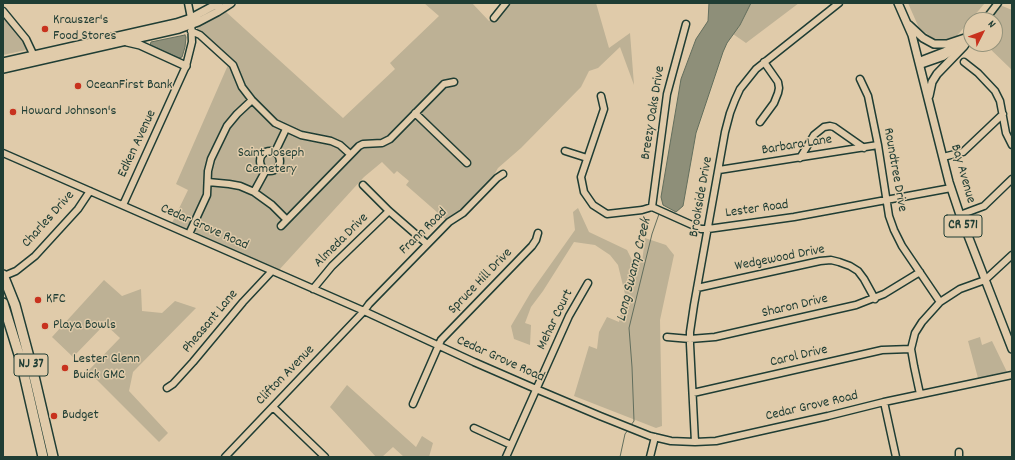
<!DOCTYPE html>
<html>
<head>
<meta charset="utf-8">
<style>
  body { margin:0 }
  #map { position:relative; width:1015px; height:460px; overflow:hidden; background:#e0cbaa; font-family:Dekko,sans-serif }
  canvas { display:block }
  .frame { position:absolute; inset:0; border:4px solid #1f3d34; pointer-events:none }
  .north { position:absolute; left:963px; top:12px; width:40px; height:40px; box-sizing:border-box; background:#e0cbaa; border:1px solid #93927b; border-radius:50%; rotate:48deg; font-size:11px; font-weight:700; line-height:16px; text-align:center; color:#1f3d34 }
  .north::after { content:''; display:block; margin:auto; width:14px; height:18px; background:#c8321e; clip-path:polygon(50% 0,100% 100%,50% 72%,0 100%) }
</style>
</head>
<body>
<div id="map">
<canvas width="1015" height="460"></canvas>
<div class="frame"></div>
<div class="north">N</div>
</div>
<script>
const context = document.querySelector('canvas').getContext('2d');
context.lineJoin = 'round';
function paint(path, color) { context.fillStyle = color; context.fill(path, 'evenodd'); }
const toPath = rows => new Path2D(rows.map(r => 'M' + r).join(''));
function trace(path, color, width, dash) { context.strokeStyle = color; context.lineWidth = width; context.lineCap = dash ? 'butt' : 'round'; context.setLineDash(dash || []); context.stroke(path); }
function label(font, color, halo, rows, align = 'center') {
  context.font = font + ' Dekko,sans-serif'; context.lineWidth = 3; context.setLineDash([]); context.textBaseline = 'middle'; context.strokeStyle = halo; context.fillStyle = color; for (const [text, x, y, turn = 0] of rows) {
    context.save(); context.translate(x, y); context.rotate((+turn || 0) * Math.PI / 180); context.textAlign = isNaN(turn) ? turn : align; if (halo) context.strokeText(text, 0, 0); context.fillText(text, 0, 0); context.restore();
  }
}
paint(toPath([
  [424,3,472,3,489,21,508,3,596,3,609,48,630,33,634,85,620,47,598,68,589,71,581,87,521,148,498,168,494,175,462,209,446,220,406,185,409,181,397,171,394,174,382,162,364,177,279,270,172,223,188,190,176,184,228,65,197,38,197,26,225,11,343,118,395,69,390,63,439,16],
  [750,3,799,3,746,43,733,34,740,25],
  [908,3,985,3,955,38,938,42,919,28],
  [1000,5,1012,10,1012,70,985,44,995,44,995,20,990,20],
  [3,20,7,20,24,42,26,48,26,50,3,55],
  [578,208,589,232,627,250,633,262,642,262,645,238,666,245,674,255,660,320,662,426,656,428,574,396,589,346,597,349,599,332,607,317,619,322,625,294,618,265,610,255,595,245,574,242,543,291,531,307,525,323,531,325,530,345,514,339,511,326,531,292,575,230,573,212],
  [104,280,122,296,141,289,142,311,162,313,175,301,196,308,133,372,129,391,168,433,159,442,88,371,120,338,105,324,73,357,52,337],
  [980,337,982,345,992,341,1007,372,978,378,968,341],
  [347,385,416,447,422,436,433,443,429,457,404,457,393,447,382,457,376,457,330,407]
]), '#bdb195');
const water = toPath([
  [709,3,751,3,740,25,727,43,723,52,696,133,683,206,676,212,663,205,661,197,681,79,696,39,708,21,709,3],
  [185,35,186,37,185,47,182,57,179,58,150,45,151,42,185,35]
]);
paint(water, '#8e8f79');
trace(water, '#626e5d', 1);
trace(toPath([
  [631,425,634,421,632,367,629,328,652,234,659,214],
  [620,457,625,434,628,430]
]), '#626e5d', 1);
const minor = toPath([
  [3,11,26,39,34,56],
  [494,18,506,3],
  [985,20,998,3],
  [191,31,200,35,233,65,242,87,252,100,275,123,301,135,331,141,340,145,350,154],
  [919,61,945,51,958,44],
  [964,62,978,73,995,91,1000,101,1006,133,1012,145],
  [920,65,943,57,963,44],
  [860,79,868,96,878,145,889,216,894,230,902,246,940,302],
  [601,96,604,109,581,177,584,192,593,205,607,214,642,210,652,207,701,229,708,229,794,217,951,188],
  [415,113,467,163],
  [760,122,774,103,778,93,779,88,778,82,764,62],
  [565,151,587,158],
  '260 161a10 10 0 1 1 20 0a10 10 0 1 1-20 0Z',
  [275,152,286,129],
  [3,153,364,311,474,362,536,389,600,416,650,436,671,441,695,442,716,441,828,416,884,402,1012,375],
  [943,157,963,152,1003,114],
  [800,158,814,135,824,127,830,126,834,127,864,148],
  [719,170,878,145],
  [208,182,229,184,240,186,254,192,272,205,287,220],
  [363,185,389,211,427,244],
  [254,192,266,170],
  [123,205,186,66,192,42,191,18,188,3],
  [652,207,667,94,686,24],
  [960,215,984,206,1012,179],
  [281,226,359,146,363,144,382,143,390,139,444,84,454,82],
  [189,234,207,195,208,171,211,159,227,126,237,114,252,100],
  [4,276,16,271,35,256,78,209,90,191],
  [697,288,820,261,831,260,839,262,850,266,858,271,864,279,875,299],
  [313,289,332,266,389,211],
  [667,337,690,339,715,337,856,305,884,294,920,272],
  [167,388,173,384,193,362,243,302,272,271],
  [693,393,882,350,911,349],
  [920,394,914,366,911,349,915,333,922,322,940,302,960,289,985,280,1012,255],
  [884,402,896,457],
  [413,404,441,340,532,246,536,240,538,233],
  [273,407,325,457],
  [474,428,511,445],
  [695,442,690,344,690,332,694,305,725,132,730,113,735,100,740,89,756,69,839,3],
  [959,452,959,457],
  [225,457,364,311,369,304,449,222,463,213,497,178,503,174],
  [506,457,569,316,588,283],
  [650,457,655,437]
]);
const major = toPath([
  [898,3,912,35,949,182,960,215,1012,349],
  [909,25,923,38,934,44,947,44,971,36],
  [127,42,140,45,186,66],
  [3,62,176,23,191,18,219,3],
  [3,69,179,29,198,22,217,12,231,3],
  [929,96,932,82,937,74,964,46,971,36]
]);
const highway = toPath([
  [3,275,15,305,22,331,34,376,53,457],
  [3,303,21,361,43,457]
]);
trace(minor, '#1f3d34', 9);
trace(major, '#1f3d34', 10);
trace(highway, '#1f3d34', 12);
trace(minor, '#e0cbaa', 6);
trace(major, '#e0cbaa', 7);
trace(highway, '#e0cbaa', 9);
for (const [x, y, r, color] of [
  [45,29,4,"#c8321e"],
  [78,86,4,"#c8321e"],
  [13,112,4,"#c8321e"],
  [38,300,4,"#c8321e"],
  [45,326,4,"#c8321e"],
  [65,368,4,"#c8321e"],
  [54,416,4,"#c8321e"]
]) { const dot = new Path2D(); dot.arc(x, y, r, 0, 2 * Math.PI); context.fillStyle = color; context.fill(dot); trace(dot, '#e0cbaa', 1.5); }
for (const [x, y, w] of [
  [963,226,38],
  [31,365,34]
]) { const box = new Path2D(); box.roundRect(x - w / 2, y - 11, w, 22, 3); context.fillStyle = '#e0cbaa'; context.fill(box); trace(box, '#1f3d34', 1); }
label('bold 13px', '#1f3d34', null, [
  ["CR 571",963,226],
  ["NJ 37",31,365]
]);
label('14px', '#1f3d34', '#e0cbaa', [
  ["Krauszer's",53,21],
  ["Food Stores",53,37],
  ["OceanFirst Bank",86,86],
  ["Howard Johnson's",21,112],
  ["KFC",46,300],
  ["Playa Bowls",53,326],
  ["Lester Glenn",73,360],
  ["Buick GMC",73,376],
  ["Budget",62,416]
], 'left');
label('14px', '#1f3d34', '#e0cbaa', [
  ["Breezy Oaks Drive",654,113,-81],
  ["Edken Avenue",138,144,-65],
  ["Barbara Lane",797,146,-9],
  ["Roundtree Drive",894,170,80],
  ["Bay Avenue",962,174,74],
  ["Brookside Drive",702,197,-80],
  ["Lester Road",757,210,-8],
  ["Charles Drive",49,220,-48],
  ["Cedar Grove Road",204,228,24],
  ["Frann Road",424,232,-44],
  ["Almeda Drive",342,241,-45],
  ["Wedgewood Drive",780,259,-11],
  ["Spruce Hill Drive",481,282,-46],
  ["Sharon Drive",795,307,-13],
  ["Mehar Court",556,320,-64],
  ["Pheasant Lane",211,322,-50],
  ["Carol Drive",799,357,-13],
  ["Cedar Grove Road",500,360,24],
  ["Clifton Avenue",286,376,-46],
  ["Cedar Grove Road",812,407,-13]
]);
label('14px', '#274339', '#e0cbaa', [
  ["Saint Joseph",271,154],
  ["Cemetery",271,170]
]);
label('italic 15px', '#2a453b', '#e0cbaa', [
  ["Long Swamp Creek",635,270,-76]
]);
</script>
</body>
</html>
